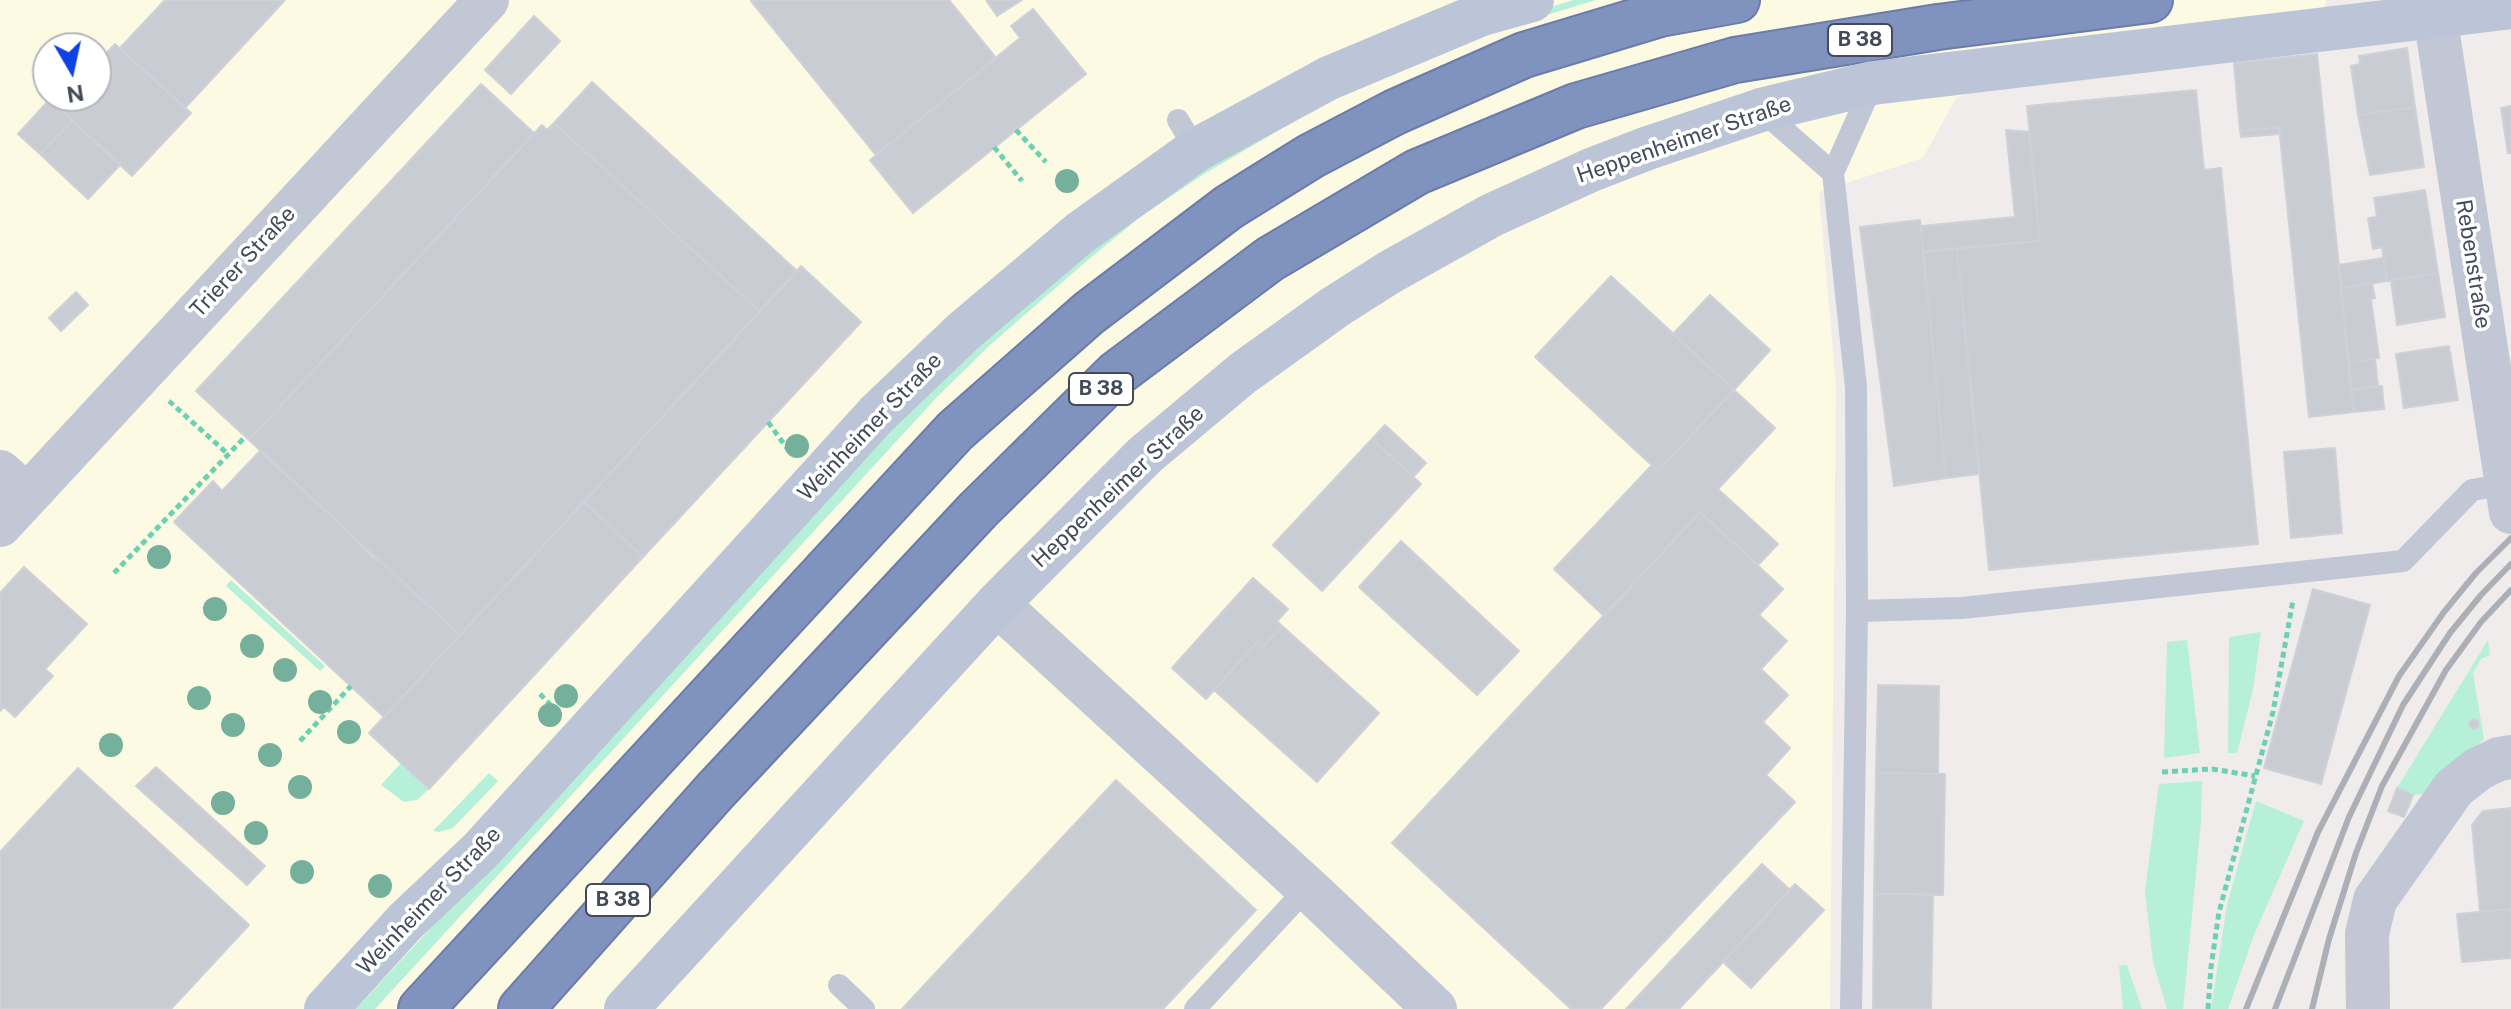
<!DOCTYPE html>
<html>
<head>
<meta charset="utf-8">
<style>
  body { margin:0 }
  #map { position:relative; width:2511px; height:1009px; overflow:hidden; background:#efeceb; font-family:"Public Sans",sans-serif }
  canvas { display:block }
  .north { position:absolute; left:32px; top:32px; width:80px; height:80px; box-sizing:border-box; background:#fff; border:2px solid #b4b7bd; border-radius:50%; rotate:171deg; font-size:22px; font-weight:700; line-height:32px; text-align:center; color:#434b5a }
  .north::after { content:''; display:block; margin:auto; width:28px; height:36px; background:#0f41e6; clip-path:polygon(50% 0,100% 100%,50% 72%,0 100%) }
</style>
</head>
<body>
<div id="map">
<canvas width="2511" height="1009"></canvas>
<div class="north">N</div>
</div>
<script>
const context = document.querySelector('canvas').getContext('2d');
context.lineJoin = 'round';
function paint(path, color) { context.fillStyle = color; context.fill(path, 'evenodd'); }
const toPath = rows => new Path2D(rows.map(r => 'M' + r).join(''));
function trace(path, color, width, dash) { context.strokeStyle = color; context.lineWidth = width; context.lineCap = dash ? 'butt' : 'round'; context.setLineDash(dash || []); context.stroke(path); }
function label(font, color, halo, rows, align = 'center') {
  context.font = font + ' "Public Sans",sans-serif'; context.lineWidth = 7; context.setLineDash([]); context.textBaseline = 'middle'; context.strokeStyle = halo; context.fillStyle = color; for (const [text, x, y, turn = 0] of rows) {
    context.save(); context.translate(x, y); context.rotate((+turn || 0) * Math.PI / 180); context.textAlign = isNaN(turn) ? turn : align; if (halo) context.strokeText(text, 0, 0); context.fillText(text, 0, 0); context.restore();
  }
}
paint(toPath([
  [0,0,2326,0,2317,52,1985,85,1956,98,1923,158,1819,192,1836,386,1830,1009,0,1009],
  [48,48,96,48,96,96,48,96]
]), '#fcfae2');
paint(toPath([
  [1573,0,1596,0,1501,29,1324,104,1204,174,1139,218,1089,259,990,345,937,397,375,1009,356,1009,902,418,1067,263,1286,115,1499,23],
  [231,580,325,666,320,671,226,586],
  [2261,632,2253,689,2237,753,2228,753,2229,637],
  [2187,640,2200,753,2164,758,2167,642],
  [2488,640,2490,655,2481,659,2473,673,2484,739,2458,762,2430,793,2413,795,2397,788],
  [401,763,429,789,417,800,404,802,381,785],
  [489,773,498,781,453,828,439,832,433,831],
  [2202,781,2201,821,2183,1009,2167,1009,2153,962,2145,891,2159,784],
  [2256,801,2304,821,2254,935,2228,1009,2211,1009,2227,905],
  [2127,965,2142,1009,2123,1009,2119,966]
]), '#b6f0d8');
const building = toPath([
  [165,0,285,0,185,108,120,48,165,0],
  [753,0,949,0,996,58,876,155,751,1,753,0],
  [986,0,1022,0,997,16,986,0],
  [1033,9,1086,74,913,213,870,160,1020,38,1011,26,1033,9],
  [534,16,560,41,511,94,485,70,534,16],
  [115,44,191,113,132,176,57,106,66,96,96,96,96,64,115,44],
  [2407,48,2415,107,2358,115,2351,66,2360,64,2359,56,2407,48],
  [2317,54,2354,412,2309,417,2279,127,2240,131,2234,63,2317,54],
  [592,82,797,271,760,312,554,123,592,82],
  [481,84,534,133,249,440,196,391,481,84],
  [2196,90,2204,170,2221,168,2258,544,1989,570,1957,248,2040,241,2027,106,2196,90],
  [50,99,72,121,40,154,18,134,50,99],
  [2511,106,2511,153,2508,153,2501,108,2511,106],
  [2415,107,2424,167,2370,175,2358,115,2415,107],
  [72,121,120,165,88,199,40,154,72,121],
  [554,123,760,312,460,635,249,440,542,125,547,130,554,123],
  [2279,127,2280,134,2241,137,2240,131,2279,127],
  [2006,130,2029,132,2040,241,1923,252,1921,226,2015,217,2006,130],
  [2425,190,2438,273,2387,281,2382,247,2373,249,2368,218,2377,217,2374,198,2425,190],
  [1920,220,1946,478,1894,486,1860,227,1920,220],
  [1957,248,1979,474,1946,478,1923,252,1957,248],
  [2384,258,2387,281,2341,288,2338,265,2384,258],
  [801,266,861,322,643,557,584,502,801,266],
  [2438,273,2445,317,2397,325,2391,280,2438,273],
  [1611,276,1734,390,1658,471,1535,357,1611,276],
  [2372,283,2375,298,2371,299,2379,358,2348,363,2341,288,2372,283],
  [76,292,88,305,61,331,49,318,76,292],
  [1710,295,1770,350,1734,390,1673,334,1710,295],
  [2449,346,2458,400,2404,408,2396,354,2449,346],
  [2375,359,2378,386,2351,390,2348,363,2375,359],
  [2382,386,2384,409,2354,412,2351,390,2382,386],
  [1734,390,1775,428,1718,489,1778,544,1758,565,1700,512,1604,616,1554,569,1652,465,1658,471,1734,390],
  [1385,425,1426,463,1413,477,1372,439,1385,425],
  [1372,439,1421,484,1322,591,1273,545,1372,439],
  [2335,448,2342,533,2291,538,2284,452,2335,448],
  [260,451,331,516,372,557,380,561,460,635,384,717,174,522,213,481,222,491,260,451],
  [584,502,643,557,429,789,369,733,584,502],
  [1700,512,1783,589,1759,615,1787,641,1761,669,1788,695,1763,722,1790,748,1766,775,1795,802,1601,1009,1571,1009,1392,843,1700,512],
  [1401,541,1519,651,1477,695,1359,587,1401,541],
  [24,567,87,624,45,669,53,676,15,717,4,707,0,711,0,593,24,567],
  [1253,578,1288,609,1277,621,1282,626,1263,647,1258,641,1206,699,1172,668,1253,578],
  [2313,589,2370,605,2321,784,2264,768,2313,589],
  [1282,626,1379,713,1317,782,1214,690,1258,641,1263,647,1282,626],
  [1878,685,1939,686,1938,774,1876,773,1878,685],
  '2469.5 724a4.5 4.5 0 1 1 9 0a4.5 4.5 0 1 1-9 0Z',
  [156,767,265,866,247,885,136,786,156,767],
  [78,768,249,925,171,1009,0,1009,0,852,78,768],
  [1876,773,1945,774,1943,895,1874,894,1876,773],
  [1116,780,1256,910,1163,1009,902,1009,1116,780],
  [2397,788,2413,795,2404,817,2388,811,2397,788],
  [2511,808,2511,909,2480,912,2472,825,2483,811,2511,808],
  [1762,864,1790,890,1723,962,1679,1009,1626,1009,1762,864],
  [1795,884,1824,910,1751,988,1723,962,1795,884],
  [1874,894,1933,894,1931,1009,1873,1009,1874,894],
  [2511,909,2511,958,2462,962,2457,914,2511,909]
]);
paint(building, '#caccd4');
trace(building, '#cfd0d8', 2);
const highway = toPath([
  [421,1009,955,431,1089,313,1229,207,1311,156,1395,112,1524,55,1660,14,1737,0],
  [521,1009,715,791,978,510,1116,374,1270,259,1417,172,1576,106,1735,60,1938,27,2150,0]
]);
trace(highway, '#6b7caa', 48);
trace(toPath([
  [1016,130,1046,162],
  [994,147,1022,181],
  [169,401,228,454],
  [768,422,789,451],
  [114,573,245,437],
  [540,694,556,711],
  [300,741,351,686],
  [2162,772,2212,769,2255,776],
  [2208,1009,2211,967,2219,912,2273,712,2293,600]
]), '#6cd0b3', 5, [6, 4]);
trace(toPath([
  [1761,110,1833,173,1873,83],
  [1178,120,1196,150],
  [1833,173,1856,387,1857,611,1851,1009],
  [1857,611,1962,608,2403,561,2472,490,2507,484],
  [839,985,864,1009],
  [1195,1009,1307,888]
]), '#c1c7d4', 22);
trace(toPath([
  [2435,15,2511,512],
  [0,472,27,496],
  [0,525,487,0],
  [997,604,1316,896,1435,1009],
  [2368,1009,2367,934,2375,900,2454,788,2478,769,2499,759,2511,757]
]), '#c1c7d4', 44);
trace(toPath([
  [326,1009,405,922,480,851,877,414,964,331,1080,233,1196,150,1329,78,1482,14,1532,0],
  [626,1009,997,604,1145,455,1243,373,1335,307,1390,272,1492,215,1591,170,1648,148,1761,110,1873,83,2511,7]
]), '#bcc4d7', 44);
trace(highway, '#8092be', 44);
trace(toPath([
  [2246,1009,2318,832,2399,676,2444,612,2476,573,2511,538],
  [2275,1009,2349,817,2403,705,2450,633,2481,595,2511,564],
  [2312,1009,2329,939,2356,853,2382,786,2446,670,2481,622,2511,590]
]), '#adafb7', 6);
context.fillStyle = '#75b09d';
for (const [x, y] of [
  [1067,181],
  [797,446],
  [159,557],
  [215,609],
  [252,646],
  [285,670],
  [566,696],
  [199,698],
  [320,702],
  [550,715],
  [233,725],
  [349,732],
  [111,745],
  [270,755],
  [300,787],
  [223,803],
  [256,833],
  [302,872],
  [380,886]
]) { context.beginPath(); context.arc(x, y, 12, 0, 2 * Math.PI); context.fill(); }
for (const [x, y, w] of [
  [1860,40,64],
  [1101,389,64],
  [618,900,64]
]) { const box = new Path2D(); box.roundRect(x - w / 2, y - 16, w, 32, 6); context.fillStyle = '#fff'; context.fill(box); trace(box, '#434b5a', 2); }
label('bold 20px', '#434b5a', null, [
  ["B 38",1860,40],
  ["B 38",1101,389],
  ["B 38",618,900]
]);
label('22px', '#434b5a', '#fff', [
  ["Heppenheimer Straße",1684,140,-19],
  ["Trierer Straße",243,262,-47],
  ["Rebenstraße",2473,264,81],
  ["Weinheimer Straße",870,427,-46],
  ["Heppenheimer Straße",1118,487,-43],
  ["Weinheimer Straße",429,901,-46]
]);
</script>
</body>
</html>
